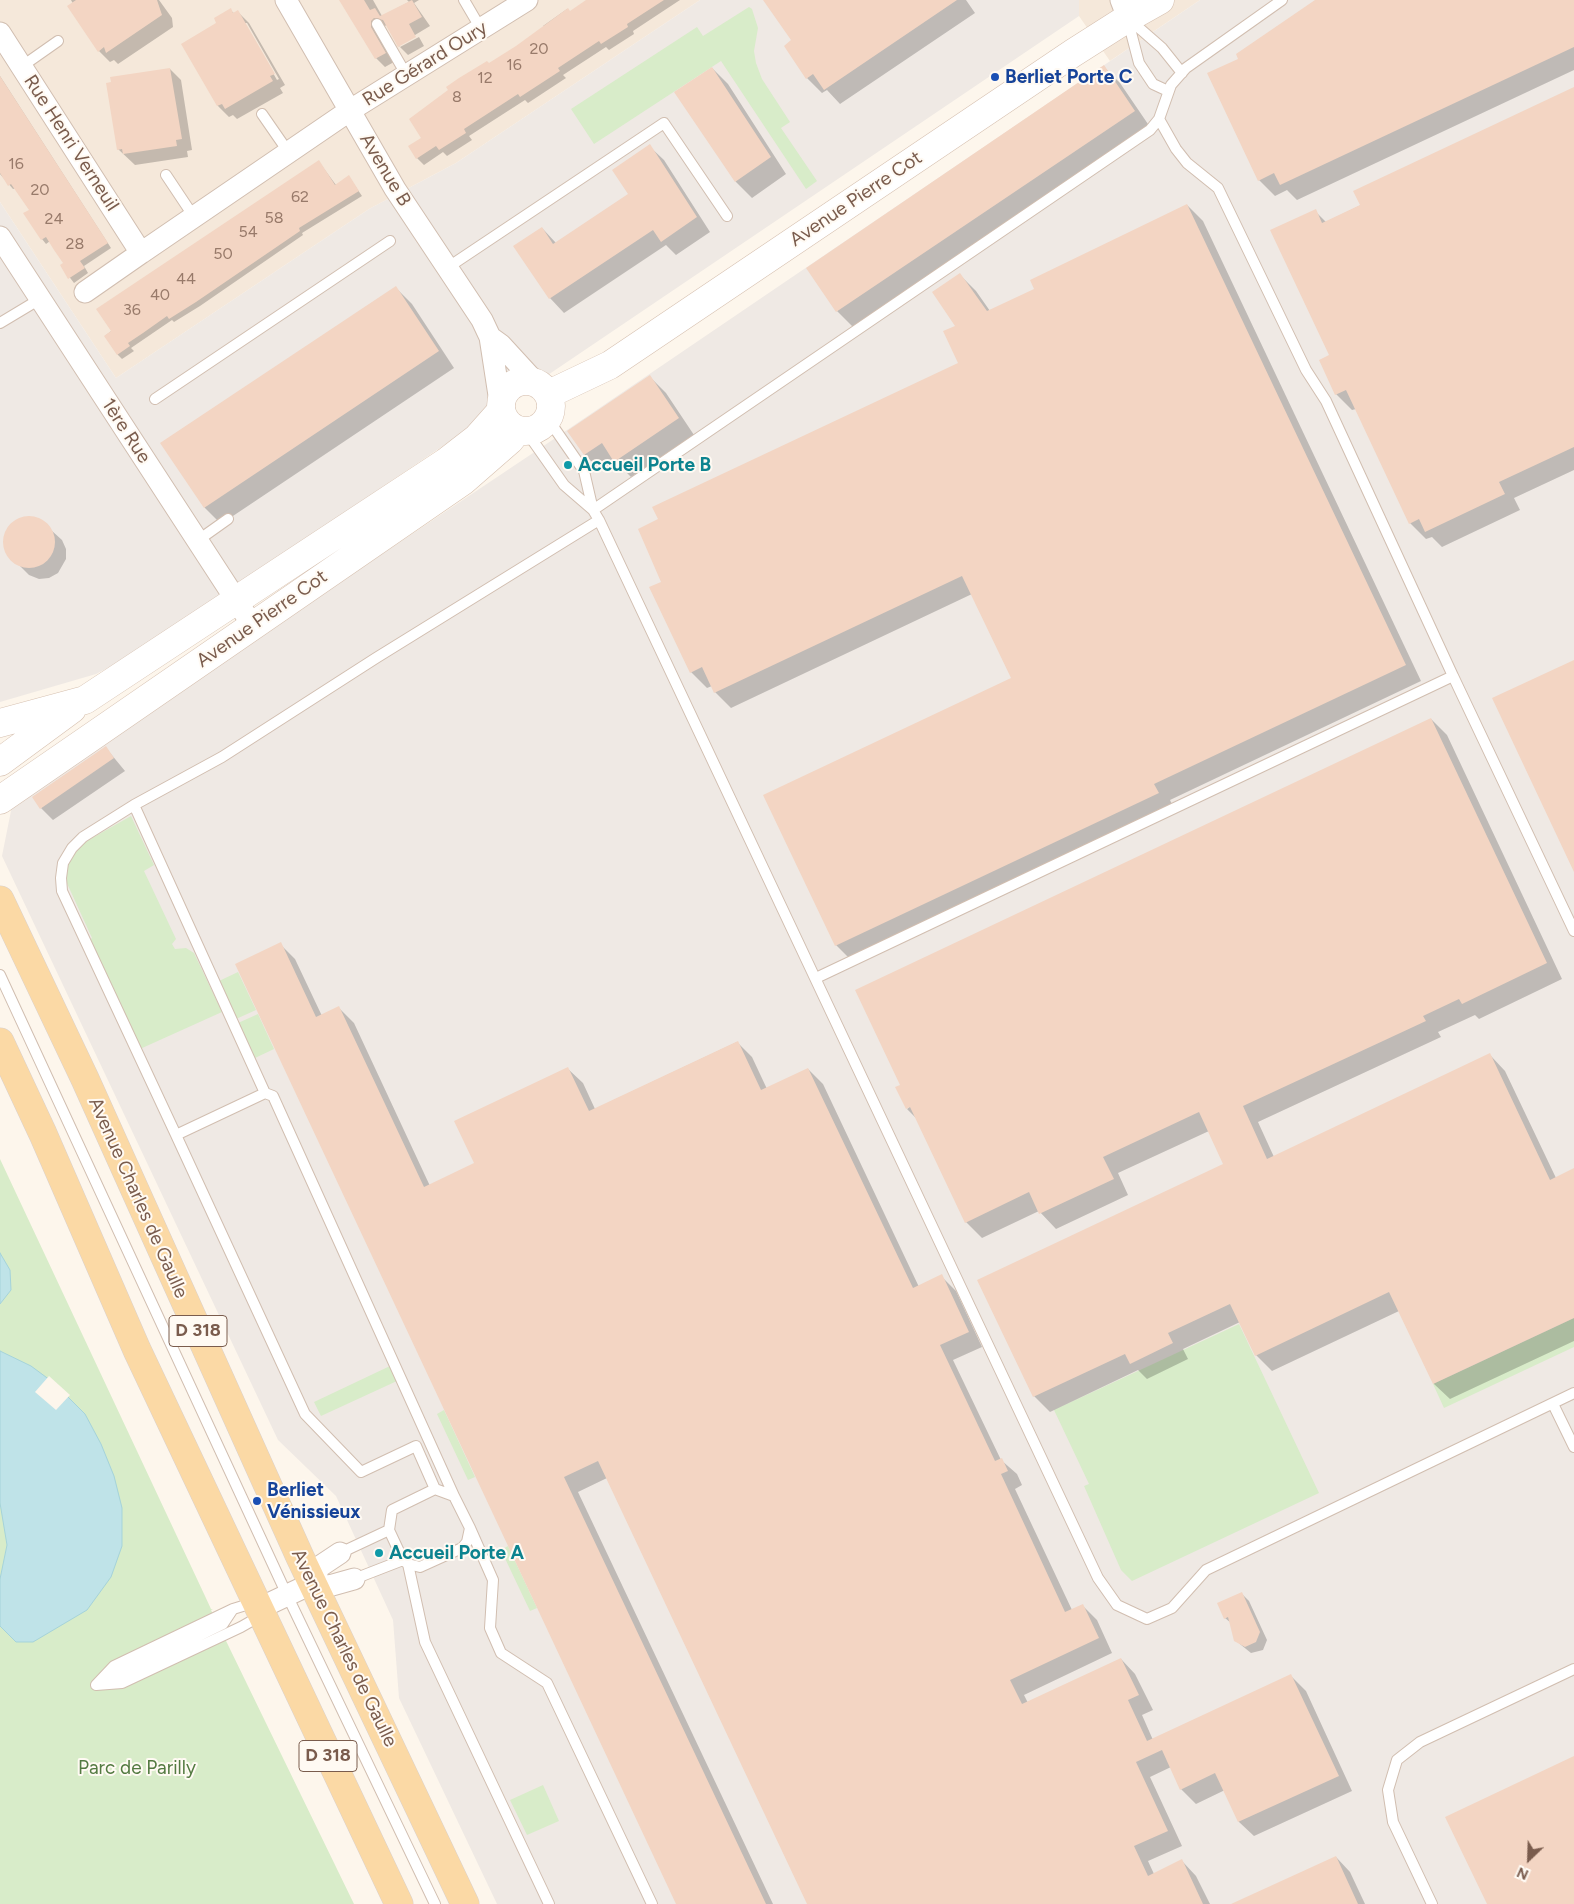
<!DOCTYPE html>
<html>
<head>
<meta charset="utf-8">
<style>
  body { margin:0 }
  #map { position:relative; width:1574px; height:1904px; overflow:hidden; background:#fdf6ec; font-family:Figtree,sans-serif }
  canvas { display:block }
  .north { position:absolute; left:1504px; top:1834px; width:50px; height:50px; -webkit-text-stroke:4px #fffaf3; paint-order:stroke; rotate:204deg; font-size:14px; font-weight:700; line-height:20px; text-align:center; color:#7a5c4d }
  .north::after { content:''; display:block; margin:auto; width:18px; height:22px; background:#7a5c4d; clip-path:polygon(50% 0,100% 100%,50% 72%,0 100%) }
</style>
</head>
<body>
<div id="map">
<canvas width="1574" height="1904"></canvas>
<div class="north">N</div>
</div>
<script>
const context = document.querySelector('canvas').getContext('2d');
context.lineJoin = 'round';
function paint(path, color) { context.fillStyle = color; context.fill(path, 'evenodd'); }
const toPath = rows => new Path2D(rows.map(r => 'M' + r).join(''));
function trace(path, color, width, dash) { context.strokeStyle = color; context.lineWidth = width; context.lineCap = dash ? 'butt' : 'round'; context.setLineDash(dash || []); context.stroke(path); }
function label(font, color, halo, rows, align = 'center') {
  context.font = font + ' Figtree,sans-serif'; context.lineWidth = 4; context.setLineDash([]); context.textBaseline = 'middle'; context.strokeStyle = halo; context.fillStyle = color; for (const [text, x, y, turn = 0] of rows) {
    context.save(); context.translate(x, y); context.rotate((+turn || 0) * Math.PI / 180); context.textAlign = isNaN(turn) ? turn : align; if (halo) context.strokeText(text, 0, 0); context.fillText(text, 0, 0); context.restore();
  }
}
paint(toPath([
  [0,0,700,0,456,163,369,209,116,378,0,202],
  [1079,0,1200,0,1110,61,1079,16]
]), '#f5e8da');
paint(toPath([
  [700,0,1079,0,1079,16,138,652,96,674,0,702,0,202,116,378,369,209,456,163],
  [1200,0,1574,0,1574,1904,497,1904,399,1698,393,1620,336,1496,278,1440,2,856,13,801,545,445]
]), '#efe9e4');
paint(toPath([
  [749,7,752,9,758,28,754,51,756,63,762,79,790,122,781,128,817,181,806,189,721,61,594,144,571,109,697,27,703,36],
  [131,816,154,865,144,871,176,939,172,944,175,949,186,948,194,953,222,1012,140,1049,89,940,92,938,65,879,68,864,78,849,85,842],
  [238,972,256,1010,236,1019,219,981],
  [258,1014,274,1049,255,1058,238,1023],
  [0,1159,205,1596,211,1609,213,1609,211,1610,354,1904,0,1904],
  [1574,1318,1574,1347,1444,1408,1433,1384],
  [1239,1324,1319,1493,1132,1581,1121,1570,1084,1486,1089,1484,1054,1410],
  [390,1366,397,1381,321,1416,314,1402],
  [444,1410,475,1477,468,1480,437,1414],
  [508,1546,537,1608,530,1611,501,1550],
  [543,1785,559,1821,527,1835,510,1800]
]), '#d8ecc9');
const water = toPath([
  [0,1253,10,1270,11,1290,0,1304,0,1253],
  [0,1351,31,1366,54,1383,85,1414,101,1444,114,1476,122,1508,122,1546,111,1577,87,1610,33,1642,16,1642,0,1626,0,1579,7,1545,0,1503,0,1351]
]);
paint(water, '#bfe3e8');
trace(water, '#a5d3da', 1);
paint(toPath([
  [49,1376,70,1395,56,1410,35,1392]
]), '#fdf6ec');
paint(toPath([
  [71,0,159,0,172,18,173,27,118,64,114,60,110,62,99,51],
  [341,0,373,0,382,16,409,2,407,0,419,0,414,3,430,26,400,44,400,47,387,25,382,27,394,62,385,67,376,58],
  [589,0,680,0,633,31,634,34,609,50,606,47,563,75,566,78,528,103,525,100,469,136,472,140,447,156,443,152,424,165,417,158,423,138,489,65,545,28,543,26,567,9,570,12],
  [765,0,966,0,975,13,840,104,827,90,822,93,807,78,793,41],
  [1318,0,1574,0,1574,70,1297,200,1287,190,1275,196,1259,180,1240,59],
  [230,10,235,14,238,12,249,23,285,85,280,88,283,93,237,119,233,115,229,117,218,106,183,44,218,24],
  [244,23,247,23,279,79,277,80],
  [419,37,424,46,408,55,400,47],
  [1104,67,1120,83,1150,127,853,327,837,311],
  [712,68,728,84,786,174,752,198,736,182,676,92],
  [170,69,181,80,192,150,187,151,188,157,135,165,118,149],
  [0,76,111,248,84,266,88,273,74,283,61,266,65,264,50,241,46,244,42,239,30,210,16,188,13,189,0,174],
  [1574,88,1574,470,1514,498,1520,510,1442,547,1432,537,1426,539,1410,523,1356,409,1352,410,1336,394,1315,211,1326,222,1361,205],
  [649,146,664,160,710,232,676,255,666,245,564,313,550,298,542,228,556,243,630,194],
  [319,162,336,185,349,177,362,196,302,233,303,235,200,306,174,322,172,320,131,348,134,351,122,359,118,355,105,336],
  [1187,205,1203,221,1421,681,1170,800,1174,809,852,961,836,945,1012,678,972,594,731,708,715,692,712,686,707,688,691,672,663,582,960,364,957,326,960,275,976,291,990,311,1036,289],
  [396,288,412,304,454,368,221,524,205,508,162,444],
  [650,377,666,393,694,435,631,477,615,461,601,471,585,455,569,432],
  [22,518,32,518,41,521,62,540,66,549,66,559,58,573,49,578,39,579,29,575,9,555,5,546,5,536,13,523],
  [1431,719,1447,735,1562,979,1479,1019,1475,1015,1438,1032,1441,1037,1258,1122,1274,1157,1490,1055,1505,1071,1556,1178,1574,1169,1574,1341,1450,1399,1434,1384,1399,1311,1272,1371,1256,1355,1240,1322,1183,1349,1188,1359,1147,1379,1138,1370,1050,1412,1034,1396,1225,1165,1209,1131,1118,1173,1128,1195,1056,1229,1039,1211,982,1238,966,1222,918,1120,907,1109],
  [106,748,125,771,53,820,41,808],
  [280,944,295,959,322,1016,339,1008,354,1023,430,1186,476,1164,568,1069,583,1083,595,1109,737,1042,752,1057,767,1089,808,1069,823,1084,919,1287,941,1276,956,1291,982,1347,953,1360,1001,1460,1017,1474,1022,1485,1015,1489,1072,1610,1082,1605,1097,1620,1112,1653,1024,1695,1028,1703,1121,1659,1135,1674,1153,1710,1142,1715,1153,1740,1291,1676,1306,1691,1352,1791,1254,1836,1239,1822,1225,1790,1196,1804,1181,1789,1171,1767,1150,1777,1182,1846,1148,1861,1154,1874,1182,1861,1196,1876,1210,1904,808,1904,607,1478,578,1492,773,1904,677,1904],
  [1241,1593,1249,1601,1267,1640,1263,1650,1251,1653,1235,1640,1231,1623,1225,1618],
  [1336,1857,1350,1872,1365,1904,1234,1904]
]), '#0003');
paint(toPath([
  [76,0,157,0,162,15,106,53,104,47,98,52,67,6],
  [339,0,364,0,370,10,375,8,380,16,412,0,422,17,409,24,416,37,398,47,383,20,374,18,371,21,371,27,386,53,375,59],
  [586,0,664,0,627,24,628,27,601,44,599,41,558,68,560,71,520,97,518,94,464,129,466,133,439,150,436,146,416,159,408,146,421,138,409,119,448,90,446,87,459,78,487,61,489,63,516,46,568,8,570,11],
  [763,0,957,0,824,90,813,74,806,79,784,46,791,40],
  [1315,0,1574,0,1574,47,1280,185,1274,173,1258,181,1207,73,1238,59,1236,54],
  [231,8,233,13,238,10,275,74,270,76,273,81,225,109,222,104,217,106,181,44,216,23,214,18],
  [1104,65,1135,111,836,312,806,268],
  [712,67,771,157,735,182,674,92],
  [170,68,182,139,176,140,177,146,123,154,122,149,117,150,106,83,111,82,110,77],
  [0,76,108,243,80,261,85,268,68,279,60,265,63,263,54,250,46,237,41,240,23,213,29,210,11,184,8,186,0,173],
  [1574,87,1574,447,1499,482,1505,494,1425,532,1419,519,1409,524,1346,390,1335,395,1319,360,1329,355,1270,230,1316,209,1322,223,1360,205,1353,191],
  [650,144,697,217,661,242,653,230,549,299,513,246,542,227,553,244,628,194,612,170],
  [319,160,335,185,349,175,359,191,299,228,300,231,196,302,169,319,167,316,143,333,128,343,130,346,117,355,104,336,111,331,96,309],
  [1187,204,1406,665,1154,784,1159,793,835,946,763,795,1011,678,962,576,714,693,702,667,690,673,649,587,661,582,638,529,658,519,652,507,958,363,943,331,955,326,932,292,960,273,987,311,1034,289,1030,280],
  [396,286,439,351,204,508,160,443],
  [650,375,679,418,614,462,602,443,584,455,567,431],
  '3 542a26 26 0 1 1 52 0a26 26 0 1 1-52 0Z',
  [1574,660,1574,872,1492,698],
  [1431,718,1547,963,1462,1004,1459,999,1423,1016,1426,1021,1243,1106,1267,1159,1490,1053,1550,1180,1574,1168,1574,1318,1433,1384,1389,1292,1255,1356,1230,1304,1168,1333,1173,1343,1130,1364,1125,1354,1033,1397,977,1280,1223,1164,1199,1112,1103,1157,1114,1179,1039,1214,1029,1192,965,1223,910,1107,906,1109,895,1087,900,1085,855,990],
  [106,746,114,758,40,809,32,797],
  [281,942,316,1017,339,1006,424,1187,474,1163,454,1121,568,1067,589,1111,738,1041,761,1090,808,1068,913,1288,942,1274,969,1332,940,1345,995,1461,1002,1458,1008,1471,1001,1474,1065,1612,1083,1604,1099,1638,1010,1680,1022,1704,1121,1658,1139,1695,1128,1700,1147,1741,1291,1674,1339,1776,1238,1822,1215,1773,1180,1790,1162,1750,1136,1762,1168,1831,1134,1846,1148,1876,1182,1859,1203,1904,807,1904,598,1461,564,1477,766,1904,676,1904,235,964],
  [1242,1592,1260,1632,1256,1642,1245,1647,1234,1641,1228,1617,1224,1619,1217,1603],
  [1574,1756,1574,1904,1487,1904,1445,1817],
  [1336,1856,1358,1904,1231,1904]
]), '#f3d5c3');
const lane = toPath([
  [464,0,481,29],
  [1130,20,1162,48,1182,73],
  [1128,21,1139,63,1153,84,1168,91],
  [377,24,407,76],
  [21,67,58,41],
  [262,114,289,153],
  [1159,119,1176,149,1187,163,1218,188,1306,370,1326,401,1453,676],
  [166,175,194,217],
  [447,268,664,123,727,216],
  [0,323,40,299],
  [155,399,390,241],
  [548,419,584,471,593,510],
  [526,431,564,485,593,510,599,520,1098,1578,1117,1605,1147,1619,1172,1608,1206,1570,1574,1393],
  [593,510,1150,130,1159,119,1171,85,1186,68,1282,0],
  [197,541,228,519],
  [134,805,265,1093],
  [0,975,287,1595,435,1904],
  [816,978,1453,676,1574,931],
  [176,1135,62,891,61,878,63,863,72,848,83,837,134,805,222,757,376,658,599,520],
  [1553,1404,1574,1447],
  [435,1489,416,1446,361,1472,305,1414,176,1135,265,1093,273,1096,454,1496],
  [470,1528,493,1580,490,1628,501,1653,547,1683,652,1904],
  [340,1553,389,1530],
  [408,1564,420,1567,462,1548,467,1542,470,1528,454,1496,435,1489,392,1510,389,1530,403,1560,408,1564,425,1642,549,1904],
  [354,1579,403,1560],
  [246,1605,260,1608,255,1619,241,1627,122,1683,96,1685,114,1666,233,1609,246,1605],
  [102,1683,223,1624,233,1609],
  [1432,1904,1393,1822,1388,1790,1397,1760,1420,1742,1574,1669]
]);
const street = toPath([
  [286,0,395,189,482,320,490,337,500,402],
  [1121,0,1128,18],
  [0,33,141,253,349,111,527,0],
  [0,237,253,626],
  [85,292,141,253],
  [490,337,501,345,534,381],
  [313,1583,319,1567,340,1553],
  [260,1608,313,1583,329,1586,354,1579]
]);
const secondary = toPath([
  '501 406a25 25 0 1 1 50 0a25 25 0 1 1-50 0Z',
  [549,394,610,365,1073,53,1128,18,1160,0],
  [0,723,85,700,446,462,477,438,501,411],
  [0,762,72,709],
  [0,800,463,481,510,440,518,430]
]);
const primary = toPath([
  [0,900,85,1079,300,1557,465,1904],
  [0,1042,43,1134,137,1350,399,1904]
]);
trace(lane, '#d1beb0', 12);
trace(street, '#d1beb0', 23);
trace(secondary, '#d6c0b0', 29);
trace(primary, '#dad1cd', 29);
trace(lane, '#fff', 10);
trace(street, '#fff', 21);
trace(secondary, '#fff', 28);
trace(primary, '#fbd9a5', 28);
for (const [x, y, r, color] of [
  [995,77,5,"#1a4fb4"],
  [568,465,5,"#0f9aa8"],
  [257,1501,5,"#1a4fb4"],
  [379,1553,5,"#0f9aa8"]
]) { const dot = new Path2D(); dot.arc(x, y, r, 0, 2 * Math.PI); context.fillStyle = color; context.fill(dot); trace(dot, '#fffaf3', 2); }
label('16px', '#987a6a', null, [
  ["20",539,49],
  ["16",514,65],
  ["12",485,78],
  ["8",457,97],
  ["16",16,164],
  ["20",40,190],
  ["62",300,197],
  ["58",274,218],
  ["24",54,219],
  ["54",248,232],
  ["28",75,244],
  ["50",223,254],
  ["44",186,279],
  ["40",160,295],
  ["36",132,310]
]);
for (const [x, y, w] of [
  [198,1331,58],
  [328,1756,58]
]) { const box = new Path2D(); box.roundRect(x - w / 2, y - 15.5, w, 31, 4); context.fillStyle = '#fffaf3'; context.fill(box); trace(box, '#7a5c4d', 1); }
label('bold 18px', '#7a5c4d', null, [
  ["D 318",198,1331],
  ["D 318",328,1756]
]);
label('19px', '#7a5c4d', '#fffaf3', [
  ["Rue Gérard Oury",425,64,-32],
  ["Rue Henri Verneuil",71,143,57],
  ["Avenue B",385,170,59],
  ["Avenue Pierre Cot",856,199,-34],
  ["1ère Rue",126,431,57],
  ["Avenue Pierre Cot",262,619,-35],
  ["Avenue Charles de Gaulle",138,1198,66],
  ["Avenue Charles de Gaulle",344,1648,64]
]);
label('bold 19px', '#164399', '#fffaf3', [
  ["Berliet Porte C",1005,77],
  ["Berliet",267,1490],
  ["Vénissieux",267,1512]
], 'left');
label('bold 19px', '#0d838f', '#fffaf3', [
  ["Accueil Porte B",578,465],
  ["Accueil Porte A",389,1553]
], 'left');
label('19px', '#537a41', '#fffaf3', [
  ["Parc de Parilly",137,1768]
]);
</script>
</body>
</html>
